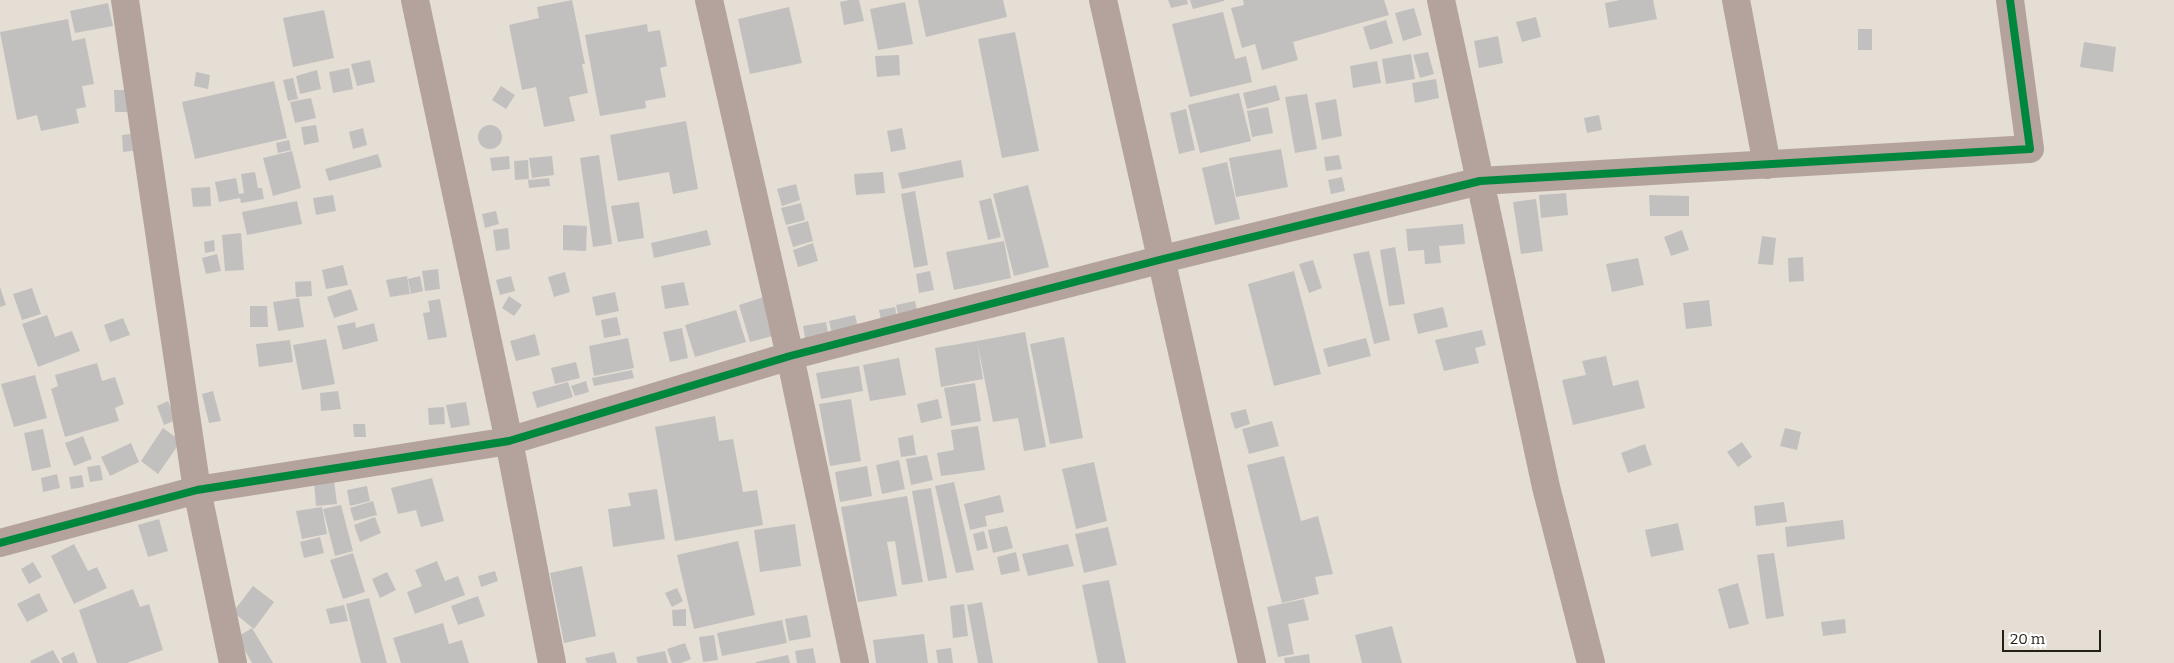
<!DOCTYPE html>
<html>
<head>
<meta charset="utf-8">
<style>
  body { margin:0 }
  #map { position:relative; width:2174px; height:663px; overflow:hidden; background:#e4ded4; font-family:Bitter,serif }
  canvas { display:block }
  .scale { position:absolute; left:2002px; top:630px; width:99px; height:22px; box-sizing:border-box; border:2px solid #231f19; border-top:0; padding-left:6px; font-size:15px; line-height:18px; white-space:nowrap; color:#231f19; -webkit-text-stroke:4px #fff; paint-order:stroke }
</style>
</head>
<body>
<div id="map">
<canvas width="2174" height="663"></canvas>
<div class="scale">20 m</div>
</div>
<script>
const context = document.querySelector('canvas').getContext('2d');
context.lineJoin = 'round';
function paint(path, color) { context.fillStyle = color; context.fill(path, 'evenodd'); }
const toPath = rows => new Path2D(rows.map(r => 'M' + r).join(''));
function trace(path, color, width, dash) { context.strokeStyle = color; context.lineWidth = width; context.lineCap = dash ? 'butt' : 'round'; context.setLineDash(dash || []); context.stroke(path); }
paint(toPath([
  [572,0,585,64,582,64,588,93,569,97,575,121,544,127,536,87,522,90,509,25,539,18,537,7],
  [849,0,859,0,864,21,844,25,840,2],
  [918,0,1003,0,1007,17,926,37],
  [1168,0,1187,0,1188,4,1171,8],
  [1190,0,1224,0,1224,1,1193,9],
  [1243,0,1384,0,1389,15,1293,42,1298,60,1262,70,1255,44,1242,48,1231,8,1244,5],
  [1620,0,1653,0,1657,19,1609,28,1605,3],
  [905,2,913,44,878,50,870,9],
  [108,3,113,26,75,33,70,11],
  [789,7,802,63,750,74,738,19],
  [1414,8,1422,35,1403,41,1395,13],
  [324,10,334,58,293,67,283,18],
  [1223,12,1235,59,1246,56,1252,82,1190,97,1172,24],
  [1536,17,1541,37,1522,42,1516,22],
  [68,19,72,41,85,38,94,84,82,86,86,107,76,109,79,123,41,131,37,115,17,120,0,32],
  [1386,20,1393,43,1370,50,1363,27],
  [647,24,648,32,660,30,667,66,660,68,666,97,645,101,646,108,600,116,585,35],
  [1858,29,1872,29,1872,50,1858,50],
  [1015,32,1039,151,1002,158,978,39],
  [1498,36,1503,63,1479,68,1474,41],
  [2084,42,2116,47,2113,72,2080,67],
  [1428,52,1434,74,1420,78,1413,55],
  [1411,54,1415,79,1386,84,1382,59],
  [899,55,900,75,877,77,875,56],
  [370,60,375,82,357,86,351,64],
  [1377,61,1381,83,1353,88,1350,66],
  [349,68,353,89,333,93,329,72],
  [317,70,321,89,300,94,296,76],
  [196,72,210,75,208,89,194,86],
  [293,78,298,99,288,101,283,80],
  [1436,79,1439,98,1415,103,1412,83],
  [274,81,287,138,195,159,182,102],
  [1276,85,1280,100,1247,109,1243,93],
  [501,86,515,95,506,109,492,100],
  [114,90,129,90,130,112,115,112],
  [1239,93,1251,141,1200,153,1188,105],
  [1307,94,1317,149,1295,153,1285,97],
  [311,98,316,118,295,123,290,102],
  [1336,99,1342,136,1322,140,1315,103],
  [1268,107,1273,133,1252,137,1247,111],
  [1186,109,1195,150,1179,154,1170,113],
  [1599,115,1602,130,1587,133,1584,118],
  [686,121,698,189,673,194,669,172,618,181,610,135],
  '478 137a12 12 0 1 1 24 0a12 12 0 1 1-24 0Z',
  [316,125,319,142,304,145,301,127],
  [363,128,367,145,353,149,349,132],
  [902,128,906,149,891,152,887,131],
  [139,133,140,150,123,152,122,135],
  [289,140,291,150,278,153,276,143],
  [1281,149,1288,187,1236,197,1229,158],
  [292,151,301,188,273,196,263,158],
  [378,154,382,167,329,181,325,169],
  [599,155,612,244,593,247,580,158],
  [1339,155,1342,169,1326,171,1324,157],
  [509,156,510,169,492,171,490,158],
  [552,156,554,175,532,178,529,158],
  [528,160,529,179,515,180,514,161],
  [961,160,964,177,902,189,898,173],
  [1227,162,1240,219,1215,225,1202,168],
  [255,172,258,188,262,188,264,199,241,203,240,198,219,202,215,182,236,178,239,194,244,193,241,174],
  [883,172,885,193,856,195,854,174],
  [1342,177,1345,191,1331,194,1328,180],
  [549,178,550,186,529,188,528,180],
  [796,184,800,200,782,206,777,189],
  [1028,185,1049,267,1014,276,993,194],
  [210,187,211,206,193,207,191,188],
  [915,191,928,265,914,268,901,194],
  [1566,193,1568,215,1541,218,1539,195],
  [333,195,336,211,316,215,313,198],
  [1649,195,1689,196,1689,216,1650,216],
  [991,198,1001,237,988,240,979,201],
  [1536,199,1543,251,1521,254,1513,202],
  [297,201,302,224,247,235,242,212],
  [639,202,644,238,618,242,611,206],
  [801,203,805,220,786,225,781,208],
  [496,211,499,224,485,228,482,214],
  [808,221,813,241,793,247,787,227],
  [1463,224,1465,244,1439,246,1441,263,1425,264,1424,250,1408,251,1406,229],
  [563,225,587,226,586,251,563,250],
  [508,228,510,249,496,251,493,230],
  [707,230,711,245,654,258,651,243],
  [1682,230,1689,250,1671,256,1664,237],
  [241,233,244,270,225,271,222,235],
  [1762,236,1776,238,1773,265,1758,264],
  [214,240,215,251,205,253,204,242],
  [1004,241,1011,278,954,290,946,252],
  [813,243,818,261,798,267,793,250],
  [1395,247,1405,304,1389,306,1380,250],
  [1369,251,1390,340,1374,344,1353,254],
  [217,254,221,271,206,274,202,258],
  [1803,257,1804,281,1789,282,1788,258],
  [1638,258,1644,285,1612,292,1606,264],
  [1313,260,1322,288,1309,293,1299,264],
  [343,265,348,285,326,289,322,270],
  [438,269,440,289,425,291,422,271],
  [930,271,934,290,919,293,916,274],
  [1294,271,1321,374,1274,386,1248,284],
  [565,272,570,292,554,297,548,277],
  [407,276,410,294,390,297,386,280],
  [420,276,423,291,411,294,408,279],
  [511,276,515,291,500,295,496,280],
  [311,281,312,296,296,297,295,282],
  [684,282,689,305,665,309,661,286],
  [0,287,6,305,0,307],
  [32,288,41,314,22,320,13,294],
  [351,289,358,310,334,318,327,297],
  [615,292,619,311,596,316,592,297],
  [509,296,522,305,514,316,502,308],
  [764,297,776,335,750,342,739,305],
  [299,298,304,327,278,331,273,302],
  [440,299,447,337,428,340,423,313,430,312,428,301],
  [1709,300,1712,326,1686,329,1683,303],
  [915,301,919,320,900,324,896,305],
  [250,306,267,306,268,327,250,327],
  [895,307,898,323,882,326,879,310],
  [1443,307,1448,327,1418,334,1413,314],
  [736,310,746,342,695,357,685,325],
  [47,315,55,337,72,331,80,351,38,367,22,324],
  [855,315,858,328,832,334,829,321],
  [617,317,621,335,604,338,601,320],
  [123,318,130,335,110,342,104,325],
  [355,322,356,328,374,323,378,341,343,350,337,326],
  [826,322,830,345,807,349,803,326],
  [682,328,688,358,670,362,663,332],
  [1482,330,1486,345,1475,348,1479,363,1444,371,1435,340],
  [1025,332,1046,447,1024,451,1018,418,993,422,977,341],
  [535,334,540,355,516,361,510,341],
  [1064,337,1083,438,1050,444,1030,344],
  [628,338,634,368,594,376,589,346],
  [1366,338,1371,356,1328,367,1323,349],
  [326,339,335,384,302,390,293,345],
  [290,340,293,362,259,367,256,344],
  [977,341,983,379,941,387,935,348],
  [1606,356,1613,386,1638,380,1645,408,1573,425,1562,380,1586,375,1582,361],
  [899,358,906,395,870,401,863,365],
  [576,362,580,378,555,384,551,368],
  [97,363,102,381,115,377,124,404,115,408,119,421,65,437,51,389,58,386,55,375],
  [859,366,863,391,821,399,816,373],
  [632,370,634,378,594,386,592,378],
  [35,375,47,418,14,427,1,384],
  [586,381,589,392,575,396,571,386],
  [568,382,573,397,537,408,532,392],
  [975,383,981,421,951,426,944,388],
  [213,391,221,421,209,423,202,394],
  [338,391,341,409,321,411,320,393],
  [851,399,861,461,830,466,819,404],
  [938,399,942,418,921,423,917,404],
  [168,401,176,420,164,425,157,406],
  [466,402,470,425,451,428,446,405],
  [444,407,445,424,429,425,428,408],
  [1246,409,1250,424,1235,429,1230,413],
  [715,416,719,441,733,439,743,492,757,490,763,525,675,541,655,427],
  [1272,421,1279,446,1249,454,1242,429],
  [353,424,365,424,366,437,354,437],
  [978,426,985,470,941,476,937,453,954,450,951,430],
  [163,428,181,441,158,474,141,461],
  [1785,428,1801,432,1797,450,1780,446],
  [43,429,51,467,32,471,24,433],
  [913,435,916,455,901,457,898,438],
  [83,436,92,459,74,466,65,443],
  [1742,442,1752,457,1738,467,1727,452],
  [131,443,139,462,110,476,101,457],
  [1645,444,1652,465,1628,473,1621,453],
  [927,455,933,480,911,485,906,459],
  [1284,456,1301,521,1318,516,1333,574,1315,577,1319,594,1282,603,1247,465],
  [899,460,905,489,882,494,876,465],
  [1094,462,1107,521,1076,529,1062,469],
  [100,465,103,480,90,482,87,467],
  [867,466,872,496,840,502,835,472],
  [57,474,60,488,43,492,41,478],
  [82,475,84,487,71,489,69,477],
  [432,478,444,521,421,527,416,510,398,514,391,488],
  [334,480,337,504,316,506,314,482],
  [954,482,974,570,956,573,935,486],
  [367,486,370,501,350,506,347,490],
  [931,488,947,578,928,581,912,491],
  [657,489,665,539,613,547,608,509,631,506,628,493],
  [1000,495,1004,512,985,516,987,526,970,530,964,504],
  [907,496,923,582,902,585,895,541,887,542,897,596,858,602,841,507],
  [373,501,377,515,354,521,350,508],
  [1784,502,1787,522,1756,526,1754,506],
  [341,505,353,551,335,556,323,509],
  [322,507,327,534,302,539,296,511],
  [375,517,381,533,360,542,354,525],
  [159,519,168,551,148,557,138,525],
  [1843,520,1845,539,1787,547,1785,527],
  [1678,523,1684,550,1651,557,1645,530],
  [795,524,801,566,760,572,754,530],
  [1007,526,1013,548,993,553,988,530],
  [1108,527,1117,565,1084,573,1075,534],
  [984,531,988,548,977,551,973,534],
  [320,537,324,553,304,558,300,542],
  [738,541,755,615,694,629,677,555],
  [74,544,88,571,97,567,107,588,74,604,51,556],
  [1068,544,1074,566,1028,576,1022,554],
  [1016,552,1020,571,1001,575,997,557],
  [353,553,365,592,343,599,330,560],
  [1774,553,1784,616,1766,619,1757,555],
  [437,561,445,581,458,576,465,595,415,614,407,592,422,586,415,570],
  [33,562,42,577,29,584,21,569],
  [582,566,596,636,564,643,550,573],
  [495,571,498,581,481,587,478,576],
  [387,572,396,590,380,598,372,579],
  [1109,580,1126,663,1098,663,1082,585],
  [1738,583,1749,624,1729,629,1718,589],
  [253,586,274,602,254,629,233,612],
  [677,588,683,601,672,607,665,593],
  [133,589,140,607,149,604,163,650,127,663,97,663,79,610],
  [39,593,48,611,27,622,17,604],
  [478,596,485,616,458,625,451,606],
  [369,598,387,663,361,663,346,604],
  [1304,599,1309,620,1288,624,1294,654,1278,657,1267,607],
  [982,602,993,663,978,663,967,605],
  [964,604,968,636,953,638,950,606],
  [344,605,348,621,330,624,326,609],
  [686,609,686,626,673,626,672,610],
  [807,615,811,637,789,641,785,619],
  [1845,619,1846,633,1823,636,1821,622],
  [782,620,787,643,722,656,717,633],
  [443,623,449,644,462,640,469,663,401,663,393,638],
  [1392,626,1402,663,1362,663,1355,635],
  [252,628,273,663,252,663,237,637],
  [924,634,928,663,876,663,873,640],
  [714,635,718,660,703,662,699,637],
  [685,643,691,659,681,663,672,663,667,649],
  [813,648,816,663,797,663,795,651],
  [951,648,953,663,938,663,936,650],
  [53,650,60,663,31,663,30,661],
  [665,651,668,663,638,663,636,657],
  [74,652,78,663,63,663,61,658],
  [614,652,617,663,587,663,585,658],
  [1309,654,1310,663,1285,663,1284,658],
  [788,655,790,663,756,663,756,662]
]), '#c2c0bf');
trace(toPath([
  [125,0,197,490,233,663],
  [415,0,509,441,552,663],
  [709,0,790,356,855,663],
  [1103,0,1252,663],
  [1441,0,1546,487,1591,663],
  [1736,0,1767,165],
  [0,543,197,490,509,441,790,356,1163,259,1480,181,2030,149,2010,0]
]), '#b4a39c', 28);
trace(toPath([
  [0,543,197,490,509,441,790,356,1163,259,1480,181,2030,149,2010,0]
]), '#00873e', 8);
</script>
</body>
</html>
